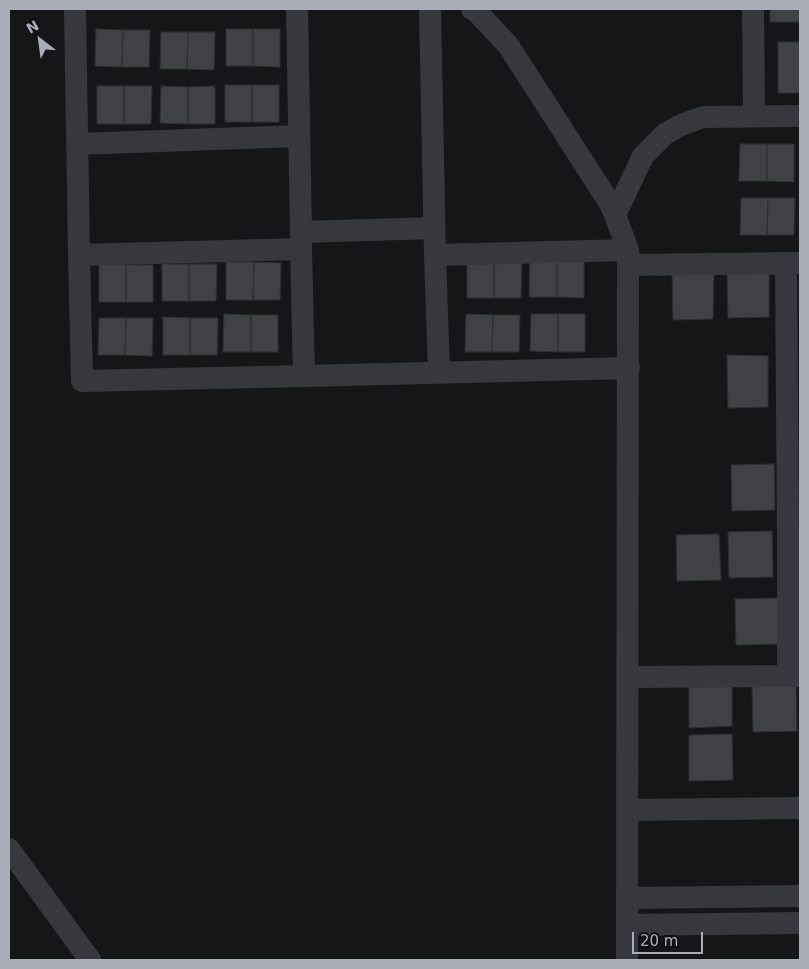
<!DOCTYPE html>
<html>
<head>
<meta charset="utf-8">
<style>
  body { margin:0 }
  #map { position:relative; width:809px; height:969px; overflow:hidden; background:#161618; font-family:"DejaVu Sans",sans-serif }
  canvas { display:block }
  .frame { position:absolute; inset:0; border:10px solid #a8adb8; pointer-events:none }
  .north { position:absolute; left:15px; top:15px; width:50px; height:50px; -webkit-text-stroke:4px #111113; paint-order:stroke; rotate:330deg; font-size:14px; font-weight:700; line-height:20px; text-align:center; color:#a8adb8 }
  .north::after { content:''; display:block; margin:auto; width:18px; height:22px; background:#a8adb8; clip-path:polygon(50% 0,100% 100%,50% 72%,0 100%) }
  .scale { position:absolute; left:632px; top:932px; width:71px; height:22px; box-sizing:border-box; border:2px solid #a8adb8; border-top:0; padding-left:6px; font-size:15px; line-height:18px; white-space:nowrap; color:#a8adb8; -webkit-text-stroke:4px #111113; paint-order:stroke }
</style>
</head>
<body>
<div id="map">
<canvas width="809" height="969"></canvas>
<div class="frame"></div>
<div class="north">N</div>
<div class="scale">20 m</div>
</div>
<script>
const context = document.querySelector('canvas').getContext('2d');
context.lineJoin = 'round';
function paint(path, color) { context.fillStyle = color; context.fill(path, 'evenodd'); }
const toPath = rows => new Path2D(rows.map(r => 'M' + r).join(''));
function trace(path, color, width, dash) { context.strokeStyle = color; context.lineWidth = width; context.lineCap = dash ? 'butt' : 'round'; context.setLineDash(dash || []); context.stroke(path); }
const building = toPath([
  [770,9,800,9,800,22,770,22,770,9],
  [96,29,123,30,122,67,95,66,96,29],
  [226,29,253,29,253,66,226,66,226,29],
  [253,29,280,29,280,67,253,66,253,29],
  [123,30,150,30,149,67,122,67,123,30],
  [161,32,188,32,187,69,160,69,161,32],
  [188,32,215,32,214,70,187,69,188,32],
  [778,42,800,42,800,93,778,93,778,42],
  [225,85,252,85,252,122,225,122,225,85],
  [252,85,279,85,279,122,252,122,252,85],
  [97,86,124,86,124,124,97,124,97,86],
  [124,86,152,86,151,124,124,124,124,86],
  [161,86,188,87,188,124,160,123,161,86],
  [215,86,215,124,188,124,188,87,215,86],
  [740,144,767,144,767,181,739,181,740,144],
  [767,144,794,144,794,182,767,181,767,144],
  [741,198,768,198,767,235,740,235,741,198],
  [768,198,795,198,794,235,767,235,768,198],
  [467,260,494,260,494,298,467,298,467,260],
  [494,260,522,261,521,298,494,298,494,260],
  [530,260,557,260,557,297,529,297,530,260],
  [557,260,584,260,584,298,557,297,557,260],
  [226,262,254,262,253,300,226,300,226,262],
  [254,262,281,263,280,300,253,300,254,262],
  [99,264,126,265,126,302,99,302,99,264],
  [162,264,189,264,189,301,162,301,162,264],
  [189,264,217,264,216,301,189,301,189,264],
  [126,265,153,265,153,302,126,302,126,265],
  [727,265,769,266,769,317,728,318,727,265],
  [672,268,714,269,713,319,673,320,672,268],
  [224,314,251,315,251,352,223,352,224,314],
  [466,314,493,315,492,352,465,352,466,314],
  [531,314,558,314,558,352,530,351,531,314],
  [558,314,585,314,585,352,558,352,558,314],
  [251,315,278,315,278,352,251,352,251,315],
  [493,315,520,315,519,352,492,352,493,315],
  [163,317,190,318,190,355,163,355,163,317],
  [99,318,126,318,125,355,98,355,99,318],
  [126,318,153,318,152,356,125,355,126,318],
  [190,318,218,318,217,355,190,355,190,318],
  [727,355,768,356,768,407,728,408,727,355],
  [774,464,775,510,732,511,731,465,774,464],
  [772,531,773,577,729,578,728,532,772,531],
  [719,534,721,580,677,581,676,535,719,534],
  [779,598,779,644,736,645,735,599,779,598],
  [732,681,732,726,689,728,689,682,732,681],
  [752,685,796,685,797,731,753,732,752,685],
  [732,734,733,780,689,781,689,735,732,734]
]);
paint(building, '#404145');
trace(building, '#303034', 1);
trace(toPath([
  [75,9,79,255],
  [297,9,301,232],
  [430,9,435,255,628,250],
  [472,9,475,10,508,45,609,202,615,215,628,250,627,960],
  [753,9,754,115],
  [77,144,299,136],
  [615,215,643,156,665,134,681,125,703,117,800,116],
  [301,249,79,255,82,381,304,376,301,249,301,232,434,228],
  [435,255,439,373],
  [786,263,788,536],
  [628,265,799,263],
  [304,376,629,368],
  [788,599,788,536,800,536],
  [788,676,788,599,800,599],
  [628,677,800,676],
  [627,810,800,808],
  [9,849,90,960],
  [627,898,800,896],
  [627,925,800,923]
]), '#37383d', 22);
</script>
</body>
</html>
